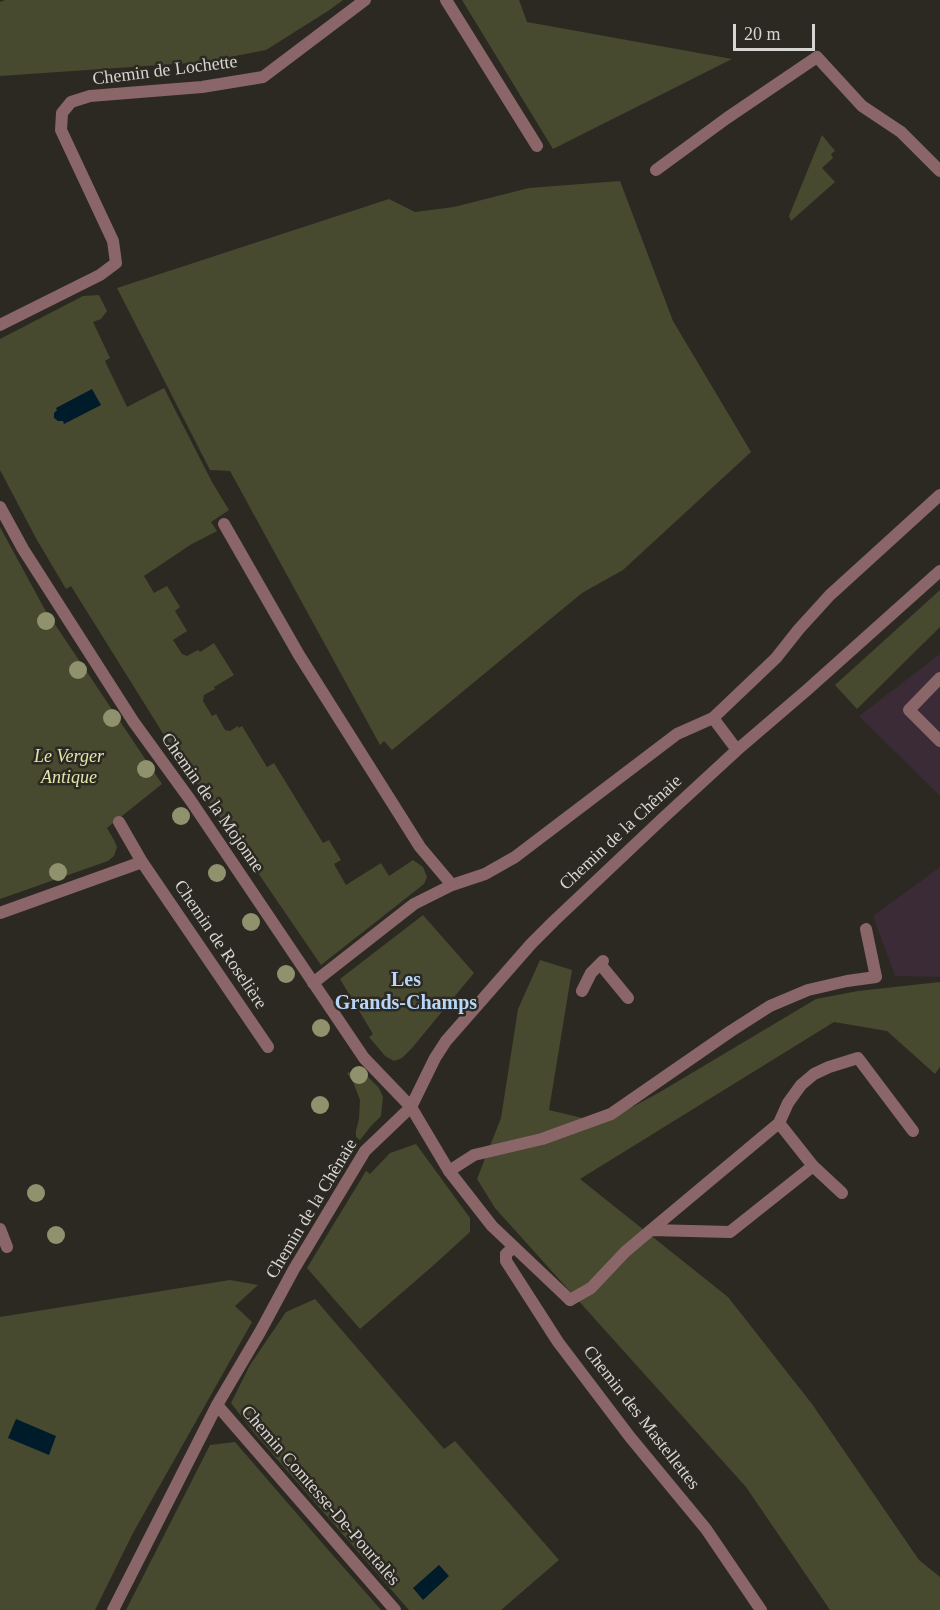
<!DOCTYPE html>
<html>
<head>
<meta charset="utf-8">
<style>
  body { margin:0 }
  #map { position:relative; width:940px; height:1610px; overflow:hidden; background:#2c2923; font-family:"Times New Roman",serif }
  canvas { display:block }
  .scale { position:absolute; left:733px; top:24px; width:82px; height:27px; box-sizing:border-box; border:3px solid #d7d5d1; border-top:0; padding-left:8px; font-size:18px; line-height:21px; white-space:nowrap; color:#d7d5d1; -webkit-text-stroke:4px #2c2923; paint-order:stroke }
</style>
</head>
<body>
<div id="map">
<canvas width="940" height="1610"></canvas>
<div class="scale">20 m</div>
</div>
<script>
const context = document.querySelector('canvas').getContext('2d');
context.lineJoin = 'round';
function paint(path, color) { context.fillStyle = color; context.fill(path, 'evenodd'); }
const toPath = rows => new Path2D(rows.map(r => 'M' + r).join(''));
function trace(path, color, width, dash) { context.strokeStyle = color; context.lineWidth = width; context.lineCap = dash ? 'butt' : 'round'; context.setLineDash(dash || []); context.stroke(path); }
function label(font, color, halo, rows, align = 'center') {
  context.font = font + ' "Times New Roman",serif'; context.lineWidth = 5; context.setLineDash([]); context.textBaseline = 'middle'; context.strokeStyle = halo; context.fillStyle = color; for (const [text, x, y, turn = 0] of rows) {
    context.save(); context.translate(x, y); context.rotate((+turn || 0) * Math.PI / 180); context.textAlign = isNaN(turn) ? turn : align; if (halo) context.strokeText(text, 0, 0); context.fillText(text, 0, 0); context.restore();
  }
}
paint(toPath([
  [940,654,940,796,859,716],
  [940,867,940,977,895,976,873,916]
]), '#3a2b37');
paint(toPath([
  [5,0,343,0,328,11,266,50,204,62,0,76,0,2],
  [462,0,519,0,527,22,732,59,553,149],
  [822,135,835,151,831,154,833,158,822,168,835,182,791,221,789,216],
  [620,181,673,321,751,452,623,570,582,593,392,750,384,741,380,745,230,471,210,470,117,288,389,199,415,212,454,207,529,188],
  [99,295,107,311,101,319,93,322,110,358,105,361,127,407,164,388,212,482,229,510,211,522,217,531,190,545,144,576,154,593,167,586,180,607,175,611,187,631,173,640,182,654,187,656,198,650,200,652,214,643,234,675,214,687,215,689,204,695,203,701,212,716,216,714,225,730,230,731,238,726,239,728,242,726,267,767,274,763,323,843,329,840,341,860,334,864,346,885,381,863,389,876,413,860,423,867,427,877,424,884,321,965,169,743,71,586,66,589,37,540,0,470,0,339,83,296],
  [0,527,44,608,162,784,107,828,114,840,117,847,114,856,108,861,0,899],
  [940,590,940,627,857,709,835,685],
  [423,915,474,973,412,1048,402,1058,394,1061,385,1056,369,1037,373,1034,340,979],
  [540,960,572,970,549,1110,603,1123,660,1092,816,999,858,991,940,982,940,1067,935,1074,887,1031,834,1022,580,1179,728,1297,812,1404,919,1560,940,1577,940,1610,830,1610,746,1487,495,1208,477,1179,501,1118,518,1009],
  [361,1070,379,1088,383,1097,381,1116,371,1126,360,1140,356,1137,356,1131,359,1119,360,1100,353,1082,347,1073],
  [416,1144,470,1218,470,1232,435,1264,360,1329,307,1268,366,1171,370,1174,390,1153],
  [230,1280,258,1285,235,1306,252,1322,133,1533,95,1610,0,1610,0,1317],
  [315,1299,444,1449,455,1441,559,1560,501,1610,409,1610,255,1434,231,1403,250,1365,286,1312],
  [235,1442,330,1552,381,1610,126,1610,210,1445]
]), '#474a2e');
paint(toPath([
  [92,389,101,405,64,424,63,421,58,421,54,418,54,413,57,410,56,408],
  [16,1419,56,1436,49,1455,8,1438],
  [439,1565,449,1576,423,1600,413,1588]
]), '#001b2a');
trace(toPath([
  [656,170,727,118,817,57,862,106,901,132,940,171],
  [940,678,909,710,940,741],
  [713,718,776,658,799,629,830,595,940,495],
  [600,964,628,998],
  [582,991,591,973,603,961],
  [779,1123,788,1103,801,1085,814,1074,829,1067,858,1058,913,1131],
  [813,1166,842,1193],
  [449,1171,474,1155,542,1139,611,1114,731,1031,770,1006,808,990,847,981,876,977,866,929],
  [0,1229,7,1247],
  [570,1300,591,1288,625,1252,651,1230,779,1123,813,1166,730,1232,651,1230]
]), '#8b6669', 12);
trace(toPath([
  [446,0,537,146],
  [0,325,100,275,116,263,113,241,61,130,62,113,71,102,90,96,202,87,263,77,365,0],
  [0,507,23,549,133,721,191,801,364,1058,411,1107,449,1171,492,1226,570,1300],
  [224,524,299,655,420,847,452,885],
  [119,822,142,862],
  [0,913,142,862,268,1047],
  [313,983,414,904,452,885,485,874,515,857,677,734,713,718,737,750],
  [514,1247,506,1254,506,1261,558,1342,630,1437,706,1529,761,1610],
  [217,1405,395,1610],
  [113,1610,217,1405,260,1332,294,1269,365,1151,411,1107,435,1058,446,1041,531,944,554,921,662,819,737,750,807,690,940,571]
]), '#8b6669', 12);
context.fillStyle = '#90926e';
for (const [x, y] of [
  [46,621],
  [78,670],
  [112,718],
  [146,769],
  [181,816],
  [58,872],
  [217,873],
  [251,922],
  [286,974],
  [321,1028],
  [359,1075],
  [320,1105],
  [36,1193],
  [56,1235]
]) { context.beginPath(); context.arc(x, y, 9, 0, 2 * Math.PI); context.fill(); }
label('18px', '#d7d5d1', '#2c2923', [
  ["Chemin de Lochette",165,71,-7],
  ["Chemin de la Mojonne",212,803,55],
  ["Chemin de la Chênaie",621,833,-43],
  ["Chemin de Roselière",220,945,56],
  ["Chemin de la Chênaie",312,1209,-59],
  ["Chemin des Mastellettes",641,1418,52],
  ["Chemin Comtesse-De-Pourtalès",320,1496,49]
]);
label('italic 18px', '#e1e7ac', '#2c2923', [
  ["Le Verger",69,757],
  ["Antique",69,778]
]);
label('bold 20px', '#b7d7fa', '#2c2923', [
  ["Les",406,981],
  ["Grands-Champs",406,1004]
]);
</script>
</body>
</html>
